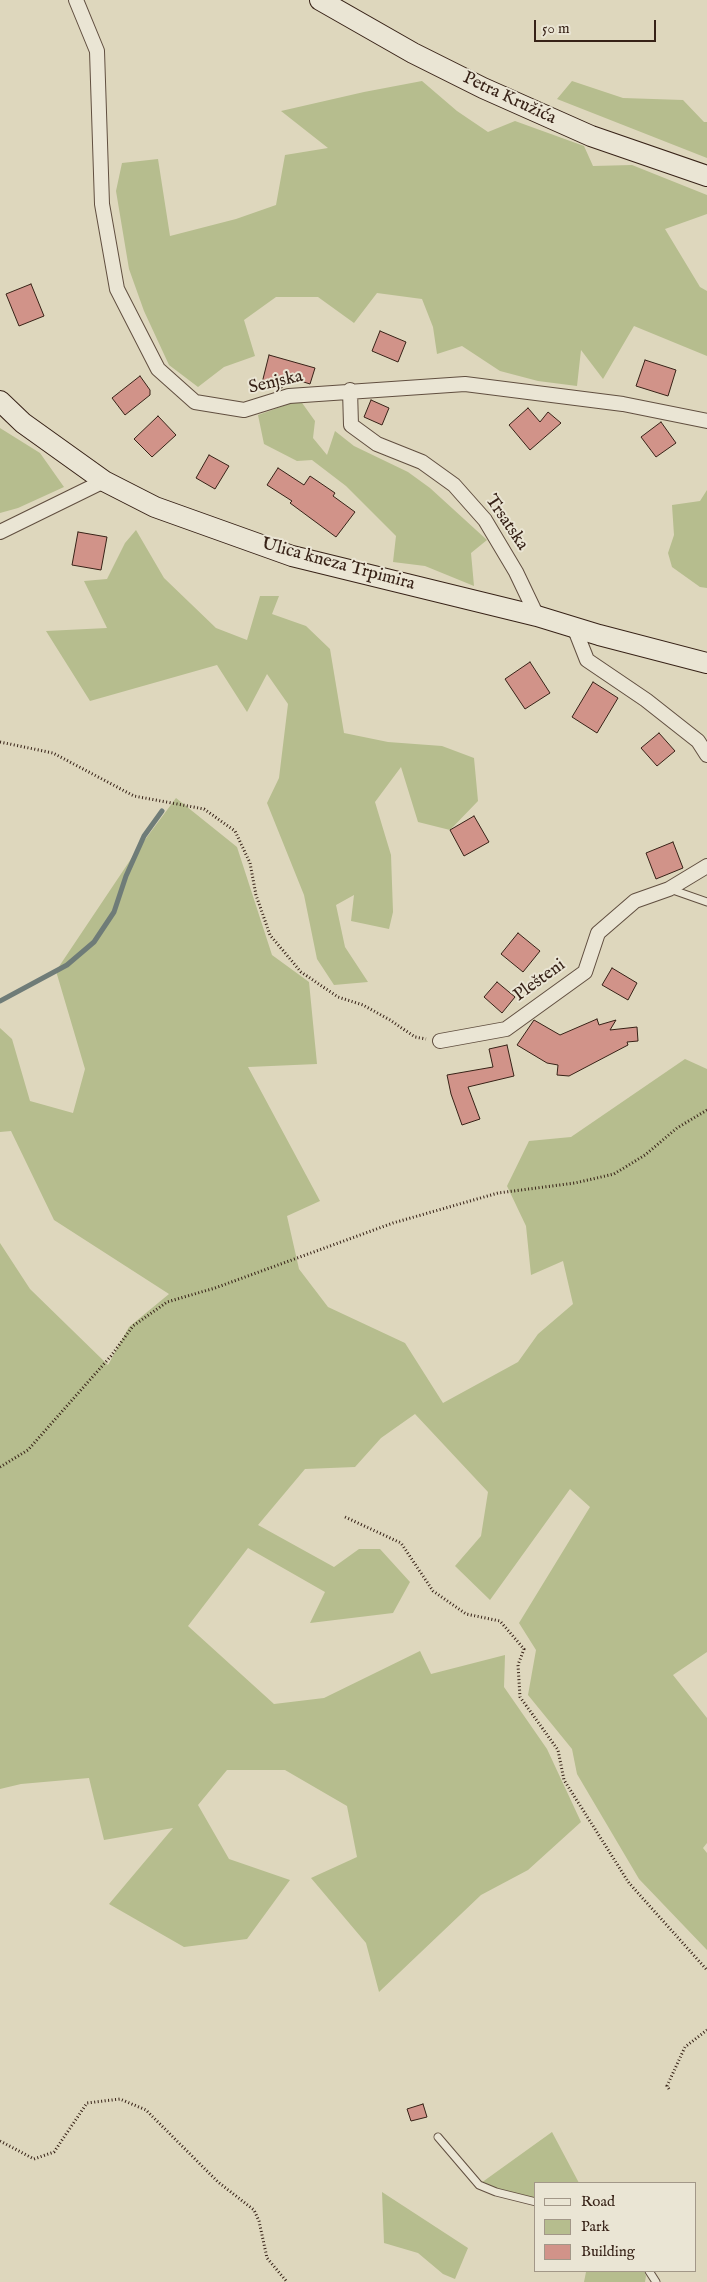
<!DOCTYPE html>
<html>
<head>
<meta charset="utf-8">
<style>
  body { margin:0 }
  #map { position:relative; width:707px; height:2282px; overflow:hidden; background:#ded7bd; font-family:"IM FELL English",serif }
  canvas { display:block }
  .legend { position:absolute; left:534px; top:2182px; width:162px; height:90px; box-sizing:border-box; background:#eae5d4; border:1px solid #a29788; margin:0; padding:6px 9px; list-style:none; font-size:15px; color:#372217 }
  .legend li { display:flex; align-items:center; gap:10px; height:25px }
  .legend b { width:25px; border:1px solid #a29788 }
  .scale { position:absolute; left:534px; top:20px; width:122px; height:22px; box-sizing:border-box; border:2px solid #372217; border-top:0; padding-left:6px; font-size:15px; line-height:18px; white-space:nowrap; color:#372217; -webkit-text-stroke:4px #eae5d4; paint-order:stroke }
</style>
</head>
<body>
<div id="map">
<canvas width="707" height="2282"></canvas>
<ul class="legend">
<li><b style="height:6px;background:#eae5d4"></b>Road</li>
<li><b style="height:14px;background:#b6bd8e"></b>Park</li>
<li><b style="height:14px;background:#d19389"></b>Building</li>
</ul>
<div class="scale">50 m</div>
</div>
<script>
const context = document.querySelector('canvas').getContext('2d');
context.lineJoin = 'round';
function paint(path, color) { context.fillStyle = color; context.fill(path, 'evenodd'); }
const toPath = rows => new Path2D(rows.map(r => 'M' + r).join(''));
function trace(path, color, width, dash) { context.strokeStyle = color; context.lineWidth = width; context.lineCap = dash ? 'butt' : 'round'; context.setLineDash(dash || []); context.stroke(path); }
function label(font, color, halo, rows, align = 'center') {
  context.font = font + ' "IM FELL English",serif'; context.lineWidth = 4; context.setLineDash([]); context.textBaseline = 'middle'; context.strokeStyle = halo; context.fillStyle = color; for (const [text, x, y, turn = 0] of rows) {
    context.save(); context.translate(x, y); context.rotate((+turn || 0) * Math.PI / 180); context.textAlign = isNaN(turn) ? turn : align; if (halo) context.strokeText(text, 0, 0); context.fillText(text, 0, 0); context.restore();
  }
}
paint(toPath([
  [422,81,457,111,488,132,515,121,584,146,593,166,632,165,707,195,707,214,665,229,700,287,707,291,707,356,634,326,603,379,581,350,577,386,538,381,500,371,462,346,437,354,433,327,422,299,377,293,354,323,318,297,276,297,244,320,255,356,224,367,198,387,169,365,144,311,129,269,116,191,122,163,158,159,170,236,236,219,276,205,285,155,328,148,281,111,364,92],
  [572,81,623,98,683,100,704,122,707,122,707,158,557,99],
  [300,400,315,421,313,438,327,455,335,431,354,446,408,472,430,488,487,540,471,553,474,586,425,566,393,562,396,536,346,486,312,460,297,461,264,444,258,415],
  [0,428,40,453,64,487,18,508,0,513],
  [707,490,707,588,700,587,672,567,668,553,674,535,672,505,700,501],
  [136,530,164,578,216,628,247,640,260,596,279,596,272,614,306,626,330,649,344,733,388,742,442,746,474,758,478,801,450,830,418,822,401,767,375,802,391,855,393,912,389,929,351,921,354,895,336,905,345,947,368,982,334,985,317,959,304,895,267,803,279,778,288,704,267,674,247,712,217,665,90,701,46,631,107,628,84,581,107,579,125,543],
  [176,798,237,847,272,955,309,982,317,1064,248,1067,320,1201,287,1216,299,1269,328,1307,405,1343,443,1403,518,1362,538,1334,573,1304,563,1261,531,1275,526,1226,507,1186,529,1141,571,1137,685,1059,707,1069,707,1652,673,1675,707,1718,707,1843,703,1848,707,1853,707,1950,639,1879,577,1774,572,1749,528,1695,536,1650,519,1623,590,1507,570,1489,490,1600,455,1566,481,1536,488,1492,415,1414,381,1438,355,1467,305,1469,258,1525,334,1567,359,1549,380,1549,410,1582,393,1613,310,1623,325,1592,248,1548,188,1626,274,1704,324,1698,420,1651,431,1674,505,1655,504,1687,547,1749,581,1822,528,1870,481,1895,379,1992,366,1943,311,1878,357,1857,347,1806,285,1770,227,1770,198,1805,229,1859,290,1880,247,1939,184,1947,109,1904,173,1828,104,1840,89,1778,21,1784,0,1789,0,1243,30,1289,108,1365,129,1327,169,1294,54,1220,11,1131,0,1132,0,1028,12,1039,30,1101,73,1113,85,1069,56,971,135,853],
  [552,2132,579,2183,536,2183,536,2198,498,2189,481,2183],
  [382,2192,468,2248,455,2279,443,2274,418,2253,384,2243],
  [582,2271,644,2271,646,2276,645,2282,584,2282,586,2272]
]), '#b6bd8e');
trace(toPath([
  [0,1001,67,965,94,942,114,912,126,876,144,836,162,811]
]), '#6f7c78', 5);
const building = toPath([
  [31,284,44,316,19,326,6,294,31,284],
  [380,331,406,342,398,362,372,351,380,331],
  [269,355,315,368,310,384,285,376,282,388,262,383,269,355],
  [645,360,676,370,668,396,636,386,645,360],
  [140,376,150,390,150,395,125,415,112,398,140,376],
  [371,400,389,408,382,425,364,417,371,400],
  [528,408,540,422,548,412,561,423,530,450,509,425,528,408],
  [158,416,176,435,152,457,134,439,158,416],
  [661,422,676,443,656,457,641,437,661,422],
  [209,455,229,466,215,489,196,478,209,455],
  [278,468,304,485,310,476,335,493,333,496,355,512,336,537,290,503,292,501,267,485,278,468],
  [78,532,107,537,101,570,72,565,78,532],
  [530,662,550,693,525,709,505,679,530,662],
  [593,682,618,698,597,733,572,717,593,682],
  [659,733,675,751,657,766,641,748,659,733],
  [474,816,489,842,464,856,450,830,474,816],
  [673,842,683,868,656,879,646,853,673,842],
  [518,933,540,951,523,972,501,954,518,933],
  [612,968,637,983,628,1000,602,985,612,968],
  [497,982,515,997,502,1013,484,997,497,982],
  [597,1019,599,1025,616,1020,610,1030,637,1027,638,1041,627,1042,628,1045,569,1076,557,1075,558,1065,547,1063,517,1045,534,1020,560,1035,597,1019],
  [507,1045,514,1076,468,1087,480,1119,462,1125,451,1094,447,1075,493,1067,489,1049,507,1045],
  [423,2104,427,2117,411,2121,407,2109,423,2104]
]);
paint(building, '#d19389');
trace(building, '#372217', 1);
const lane = toPath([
  [670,889,707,902],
  [438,2137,479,2185,496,2192,536,2202],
  [649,2271,656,2282]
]);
const street = toPath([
  [76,0,97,51,102,204,117,289,158,369,195,402,244,410,289,396,465,384,623,404,707,421],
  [350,390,351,425,377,444,422,462,454,485,485,520,516,572,537,616],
  [0,532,104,481],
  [574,627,587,660,646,700,698,741,707,755],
  [440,1041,506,1029,585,972,598,933,635,901,669,889,707,866]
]);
const secondary = toPath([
  [320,0,413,53,483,88,591,136,707,176],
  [0,401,23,423,104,481,155,507,292,556,537,616,599,635,707,663]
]);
trace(lane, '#614f40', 9);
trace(street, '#614f40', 16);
trace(secondary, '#372217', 22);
trace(toPath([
  [0,742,53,753,134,796,204,809,235,831,250,863,256,895,270,935,301,972,338,997,363,1005,390,1020,415,1037,426,1039],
  [0,1467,28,1450,111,1356,133,1326,167,1302,215,1288,393,1223,498,1193,575,1183,614,1174,645,1155,677,1128,707,1110],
  [345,1517,401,1543,433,1591,466,1614,500,1621,524,1649,518,1665,520,1697,558,1750,564,1780,629,1883,707,1970],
  [669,2089,667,2086,685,2047,707,2030],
  [0,2141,34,2159,54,2152,87,2103,120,2099,146,2110,218,2182,254,2210,259,2221,267,2258,287,2282]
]), '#372217', 3, [1, 2.5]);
trace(lane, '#eae5d4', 7);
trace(street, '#eae5d4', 14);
trace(secondary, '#eae5d4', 20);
label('18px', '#372217', '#eae5d4', [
  ["Petra Kružića",509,99,25],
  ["Senjska",276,383,-13],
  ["Trsatska",506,523,56],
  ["Ulica kneza Trpimira",338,565,15],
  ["Plešteni",540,981,-36]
]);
</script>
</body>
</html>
